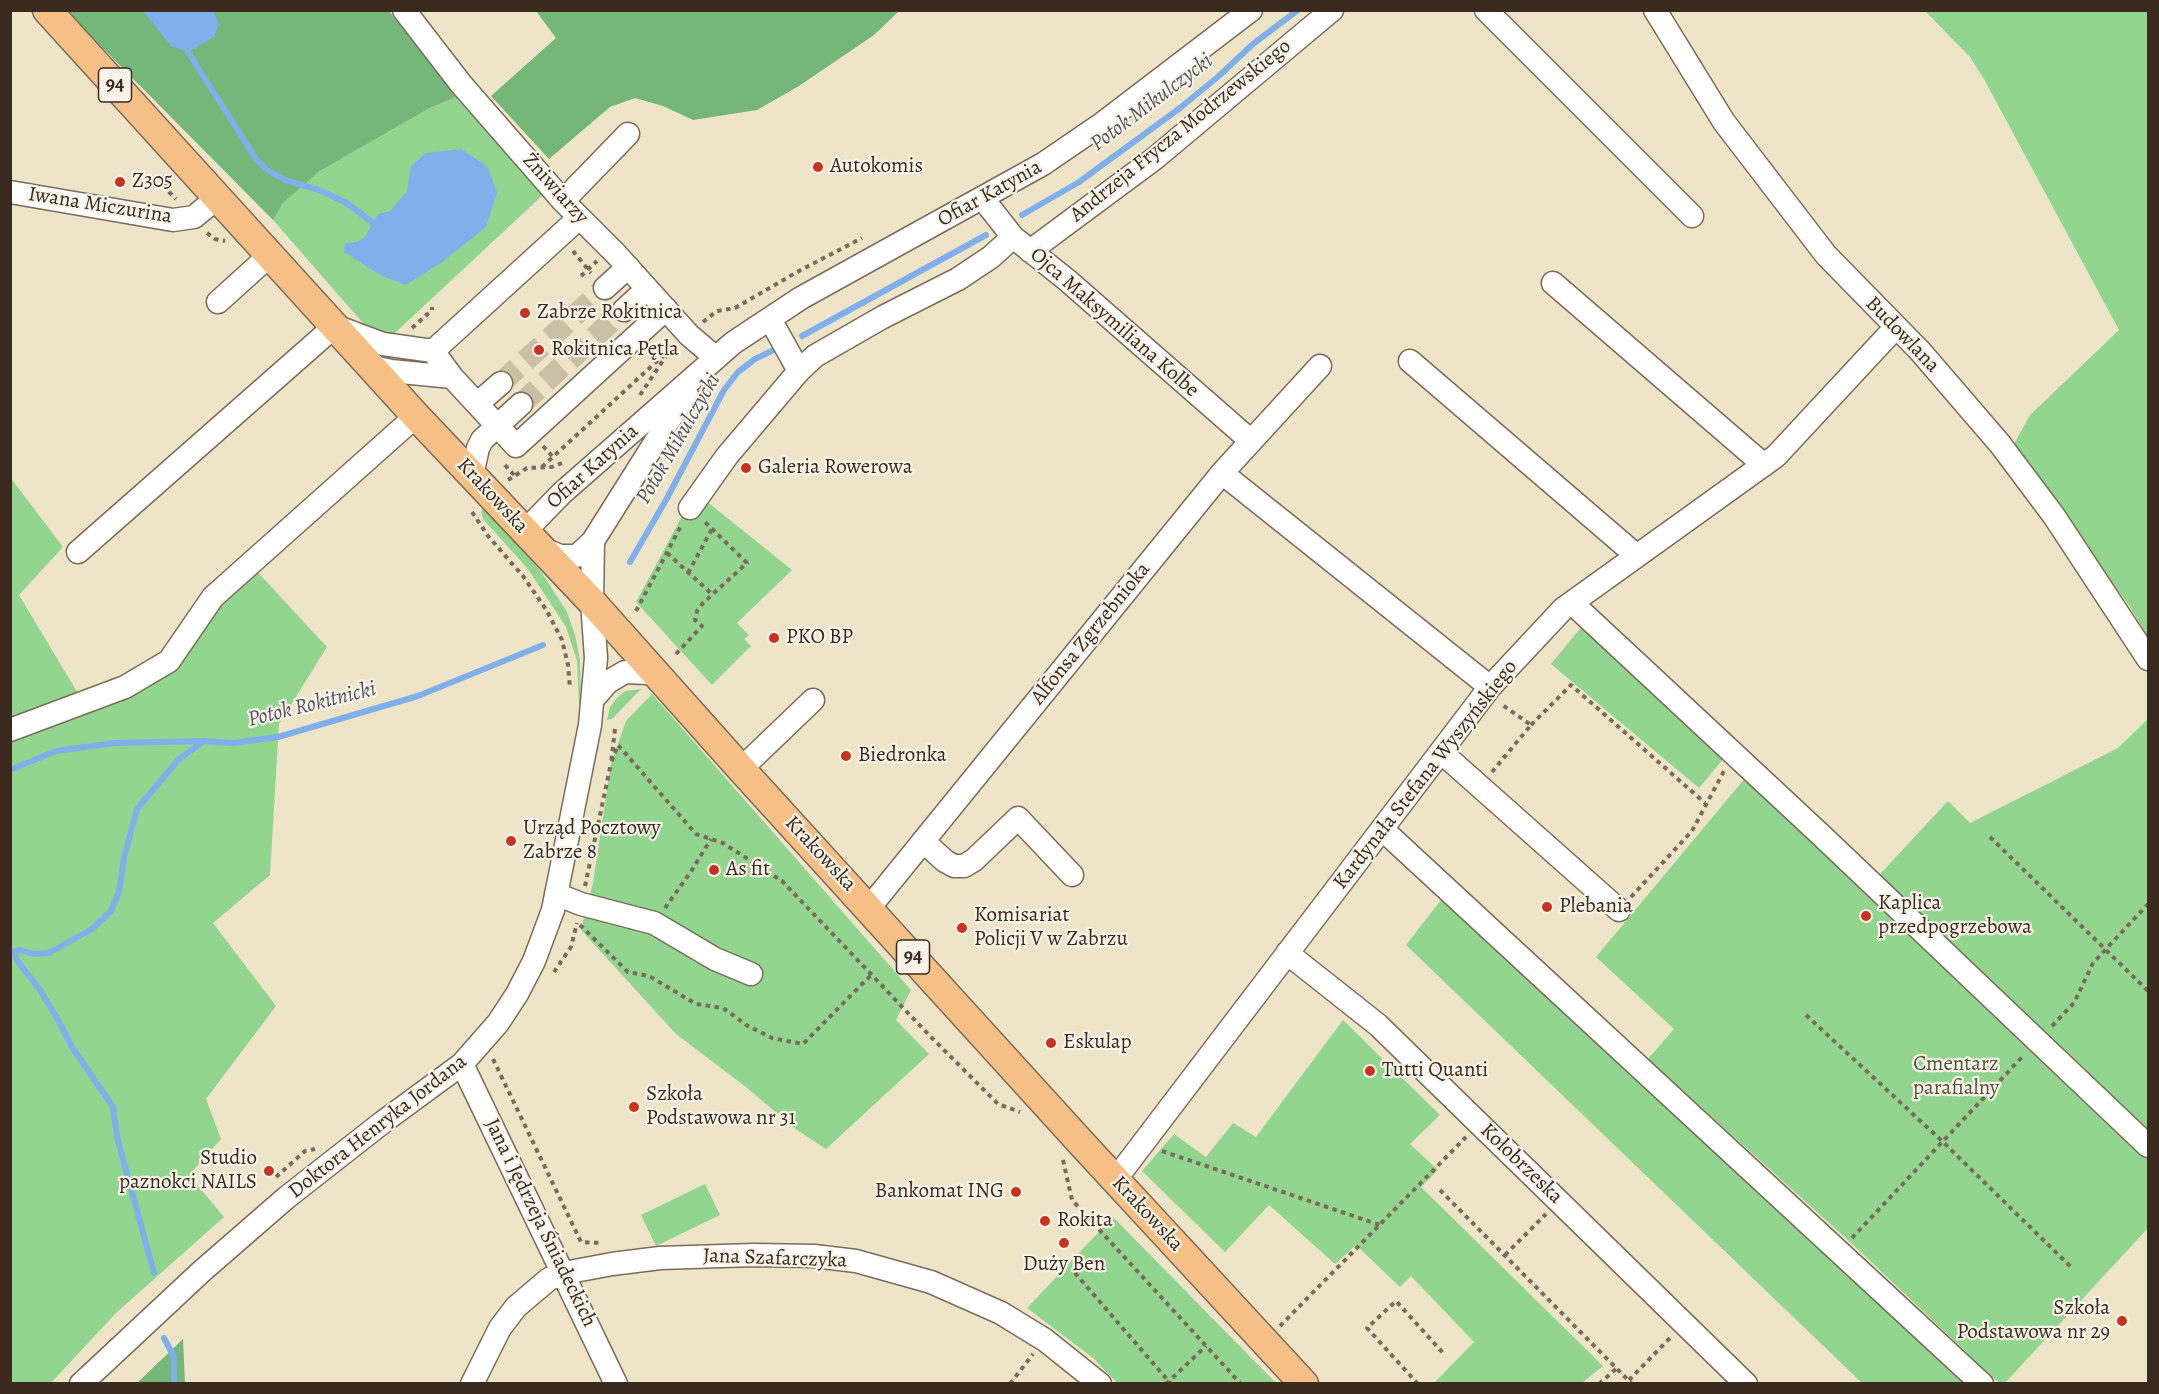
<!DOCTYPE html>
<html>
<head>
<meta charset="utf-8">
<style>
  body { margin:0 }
  #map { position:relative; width:2159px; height:1394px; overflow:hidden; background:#eee5c8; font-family:Alegreya,serif }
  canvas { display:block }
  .frame { position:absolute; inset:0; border:12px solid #3b2a1e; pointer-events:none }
</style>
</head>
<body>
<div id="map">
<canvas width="2159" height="1394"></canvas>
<div class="frame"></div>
</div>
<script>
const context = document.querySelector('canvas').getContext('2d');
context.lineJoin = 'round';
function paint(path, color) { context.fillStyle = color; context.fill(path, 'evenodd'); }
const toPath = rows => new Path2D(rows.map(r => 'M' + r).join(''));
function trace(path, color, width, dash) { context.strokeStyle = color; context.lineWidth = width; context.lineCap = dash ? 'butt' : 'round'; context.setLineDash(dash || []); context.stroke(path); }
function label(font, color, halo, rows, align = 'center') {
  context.font = font + ' Alegreya,serif'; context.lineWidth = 4.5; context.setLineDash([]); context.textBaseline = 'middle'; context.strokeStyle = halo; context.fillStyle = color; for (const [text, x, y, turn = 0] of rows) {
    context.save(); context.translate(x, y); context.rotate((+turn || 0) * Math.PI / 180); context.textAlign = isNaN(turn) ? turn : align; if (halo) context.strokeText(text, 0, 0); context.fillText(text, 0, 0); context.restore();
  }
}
paint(toPath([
  [1925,11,2148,11,2148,637,2130,607,2013,446,2030,415,2119,330,1984,79,1970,57],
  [456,97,545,193,382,345,273,220,283,203,320,171,430,108],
  [10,477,63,547,19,595,85,705,124,694,252,566,327,647,279,724,270,875,213,923,276,1006,206,1099,221,1139,189,1175,224,1217,116,1313,50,1384,10,1383],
  [695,492,792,570,737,623,749,635,744,639,751,646,712,685,636,602],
  [485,506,542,573,567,612,575,635,580,660,581,705,579,705,577,661,566,627,528,569,483,519,481,512],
  [1583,625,1725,757,1699,788,1551,664],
  [641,689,612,719,607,720,610,707,617,698,625,691],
  [652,694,911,990,896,1020,929,1054,826,1149,794,1128,746,1087,676,1034,581,930,593,883,611,763,626,721],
  [2148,719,2148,1228,2005,1383,1999,1383,1849,1241,1648,1059,1674,1029,1596,957,1746,777,1867,888,1948,801,1970,823,2118,748],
  [1444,896,1968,1383,1862,1383,1406,945],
  [1343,1020,1440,1115,1410,1144,1438,1170,1421,1187,1603,1366,1582,1383,1436,1383,1435,1382,1474,1342,1411,1276,1400,1287,1356,1245,1335,1264,1269,1205,1225,1252,1142,1171,1174,1134,1206,1157,1233,1123,1256,1137],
  [705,1184,720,1215,656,1246,641,1215],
  [1113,1217,1276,1383,1117,1383,1093,1358,1027,1308]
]), '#92d58e');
paint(toPath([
  [66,11,389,11,456,97,430,108,320,171,283,203,273,220],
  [536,11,899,11,874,35,799,86,757,110,693,120,663,106,635,98,610,107,549,159,491,96,556,38],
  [183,1339,185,1383,137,1383]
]), '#75b679');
paint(toPath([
  [143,11,213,11,219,23,214,37,188,52,171,46],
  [461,149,488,167,497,193,486,227,442,262,406,285,382,276,344,252,345,243,357,242,365,237,378,214,390,211,407,191,411,166,426,153]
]), '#80b0eb');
trace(toPath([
  [188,52,256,159,267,170,285,180,319,190,345,202,372,222],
  [1022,215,1079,182,1180,108,1220,75,1253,44,1298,10],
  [802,336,986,235],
  [630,562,666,500,724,390,738,372,755,359,776,349],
  [10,770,56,751,115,743,204,741,232,743,278,737,418,696,543,645],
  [154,1273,117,1137,113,1107,72,1047,58,1020,40,990,16,959,15,951,20,950,33,954,49,953,92,929,111,911,119,892,124,858,137,809,179,759,204,741],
  [164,1338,174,1357,174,1384]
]), '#80b0eb', 6);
trace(toPath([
  [501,383,605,288],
  [521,404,624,310]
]), '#cac0a6', 22, [22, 11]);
const minor = toPath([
  [404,10,461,84,563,201,616,254,689,335,716,358],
  [1486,10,1692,216],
  [1655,10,1724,122,1826,255,1920,351,2000,444,2054,516,2148,659],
  [10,192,173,220,194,217,217,198],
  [983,199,1013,237,1067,280,1251,441],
  [563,201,628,134],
  [1030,251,1154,159,1332,10],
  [1553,283,1764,465],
  [605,288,628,267],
  [218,302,270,255],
  [624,310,647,289],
  [770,319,799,371],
  [433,351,579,218],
  [1410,361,1637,556],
  [367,362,378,368,391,371,452,377],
  [477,404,501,383],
  [1222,473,1490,687],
  [472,475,478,448,482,440,521,404],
  [690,508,727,456,799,371,815,356,883,317,958,279,991,257,1013,237],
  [525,531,562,493,733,343,801,298,1043,164,1103,123,1251,10],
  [541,548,560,556,577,556,593,541,673,414,687,395],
  [78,552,335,326,383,344,433,351,452,377,516,446,666,309],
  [1572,603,1821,835,2148,1146],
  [593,699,608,682,625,672,647,673,661,678],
  [10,730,125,687,169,661,213,597,416,416],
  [1441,752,1619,910],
  [741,769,813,700],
  [1382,829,1982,1384],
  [923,841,945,861,954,866,964,866,974,860,1018,818,1072,875],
  [556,894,581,904,654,923,715,959,751,974],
  [869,908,1222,473,1320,366],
  [1287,953,1378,1025,1746,1384],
  [462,1064,616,1384],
  [1115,1180,1490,687,1563,609,1776,456,1896,327],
  [81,1384,202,1271,286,1198,383,1122,462,1064,498,1023,517,994,534,961,553,910,590,725,596,658,592,602,593,541],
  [472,1384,500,1328,516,1307,549,1279,564,1273,612,1264,660,1258,754,1255,814,1256,856,1261,931,1282,1001,1313,1045,1340,1100,1384]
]);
const major = toPath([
  [47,10,416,416,592,602,741,769,1084,1146,1304,1384]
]);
trace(minor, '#7a6b5a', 25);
trace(major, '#7a6b5a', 31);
trace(toPath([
  [163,175,167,190,176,199],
  [207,233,215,239,225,241],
  [573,251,591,273],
  [581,276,597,261],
  [703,322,717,311,735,308,797,272,862,238],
  [412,328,432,310,432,307],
  [657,345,666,356],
  [640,395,666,356],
  [543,446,553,457],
  [505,465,514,475],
  [542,467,656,362,675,347],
  [508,480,527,468,552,467,562,463],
  [472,512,488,536,523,576,547,611,562,640,568,665,570,688],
  [667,553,713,595],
  [688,573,712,529],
  [636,611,682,524],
  [676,654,702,626,695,620,697,611,703,603,747,563,704,521],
  [1531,725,1571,685,1705,803],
  [615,729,611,763,618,745,696,834,723,843,782,881,931,1037,998,1104,1020,1112],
  [1492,772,1531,725,1501,704],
  [1990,837,2148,991],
  [585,886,611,763],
  [1631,897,1692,831,1724,771],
  [665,908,692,870,711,839],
  [580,925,628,972,649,976,696,1004,723,1008,748,1026,772,1038,803,1044,872,974],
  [554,972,571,947,577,923],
  [1806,1015,1942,1141,2072,1268],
  [2052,1026,2074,1003,2093,963,2148,904],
  [493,1059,581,1242,601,1243],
  [1162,1151,1380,1225],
  [1063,1160,1072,1200,1241,1384],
  [276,1177,305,1151,315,1149],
  [1440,1190,1632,1384],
  [1852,1238,2024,1055],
  [1505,1255,1546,1214],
  [1075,1273,1171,1384],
  [1280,1326,1466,1137],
  [1629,1380,1670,1338],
  [1010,1384,1033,1354],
  [1166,1384,1206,1346],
  [1418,1384,1367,1328,1396,1301,1444,1354],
  [1599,1384,1617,1368]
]), '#7a6b5a', 4, [4.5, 4.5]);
trace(minor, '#fff', 22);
trace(major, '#f5bf86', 28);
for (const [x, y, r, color] of [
  [818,167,6,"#c8321e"],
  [120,182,6,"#c8321e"],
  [525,313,6,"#c8321e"],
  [539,350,6,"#c8321e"],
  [746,468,6,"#c8321e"],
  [774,638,6,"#c8321e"],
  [846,756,6,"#c8321e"],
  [511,841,6,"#c8321e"],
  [714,870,6,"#c8321e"],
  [1547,907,6,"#c8321e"],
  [1866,916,6,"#c8321e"],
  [962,928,6,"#c8321e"],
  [1051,1043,6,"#c8321e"],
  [1370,1071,6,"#c8321e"],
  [634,1107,6,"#c8321e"],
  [269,1171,6,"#c8321e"],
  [1016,1192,6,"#c8321e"],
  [1045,1221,6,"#c8321e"],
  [1064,1243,6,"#c8321e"],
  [2122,1321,6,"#c8321e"]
]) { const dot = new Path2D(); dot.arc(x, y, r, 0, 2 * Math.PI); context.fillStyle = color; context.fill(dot); trace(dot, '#f7f3e8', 2); }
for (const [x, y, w] of [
  [115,85,33],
  [913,957,33]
]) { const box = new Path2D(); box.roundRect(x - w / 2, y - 17, w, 34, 4.5); context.fillStyle = '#f7f3e8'; context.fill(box); trace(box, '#3b2a1e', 1.5); }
label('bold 20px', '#3b2a1e', null, [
  ["94",115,85],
  ["94",913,957]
]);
label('21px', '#3b2a1e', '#f7f3e8', [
  ["Andrzeja Frycza Modrzewskiego",1181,131,-39],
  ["Żniwiarzy",555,189,48],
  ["Ofiar Katynia",990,194,-29],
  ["Iwana Miczurina",100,206,9],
  ["Ojca Maksymiliana Kolbe",1114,323,41],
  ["Budowlana",1902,335,46],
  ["Ofiar Katynia",593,467,-42],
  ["Krakowska",492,496,47],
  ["Alfonsa Zgrzebnioka",1091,634,-51],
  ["Kardynała Stefana Wyszyńskiego",1426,775,-52],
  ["Krakowska",820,854,47],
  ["Doktora Henryka Jordana",378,1127,-38],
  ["Kołobrzeska",1521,1164,44],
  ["Krakowska",1147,1214,47],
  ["Jana i Jędrzeja Śniadeckich",540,1223,64],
  ["Jana Szafarczyka",775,1259,2]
]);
label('21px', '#3b2a1e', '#f7f3e8', [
  ["Autokomis",830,167],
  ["Z305",132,182],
  ["Zabrze Rokitnica",537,313],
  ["Rokitnica Pętla",551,350],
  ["Galeria Rowerowa",758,468],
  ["PKO BP",786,638],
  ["Biedronka",858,756],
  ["Urząd Pocztowy",523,829],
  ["Zabrze 8",523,853],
  ["As fit",726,870],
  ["Kaplica",1878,904],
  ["przedpogrzebowa",1878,928],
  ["Plebania",1559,907],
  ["Komisariat",974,916],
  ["Policji V w Zabrzu",974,940],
  ["Eskulap",1063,1043],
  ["Tutti Quanti",1382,1071],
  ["Szkoła",646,1095],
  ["Podstawowa nr 31",646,1119],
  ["Studio",257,1159,"right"],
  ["paznokci NAILS",257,1183,"right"],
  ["Bankomat ING",1004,1192,"right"],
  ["Rokita",1057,1221],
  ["Duży Ben",1064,1265,"center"],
  ["Szkoła",2110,1309,"right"],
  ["Podstawowa nr 29",2110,1333,"right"]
], 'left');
label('21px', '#51553a', '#f7f3e8', [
  ["Cmentarz",1956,1065],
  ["parafialny",1956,1089]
]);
label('italic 22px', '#50525c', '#f7f3e8', [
  ["Potok Mikulczycki",1152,103,-37],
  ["Potok Mikulczycki",679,439,-60],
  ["Potok Rokitnicki",312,705,-14]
]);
</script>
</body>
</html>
